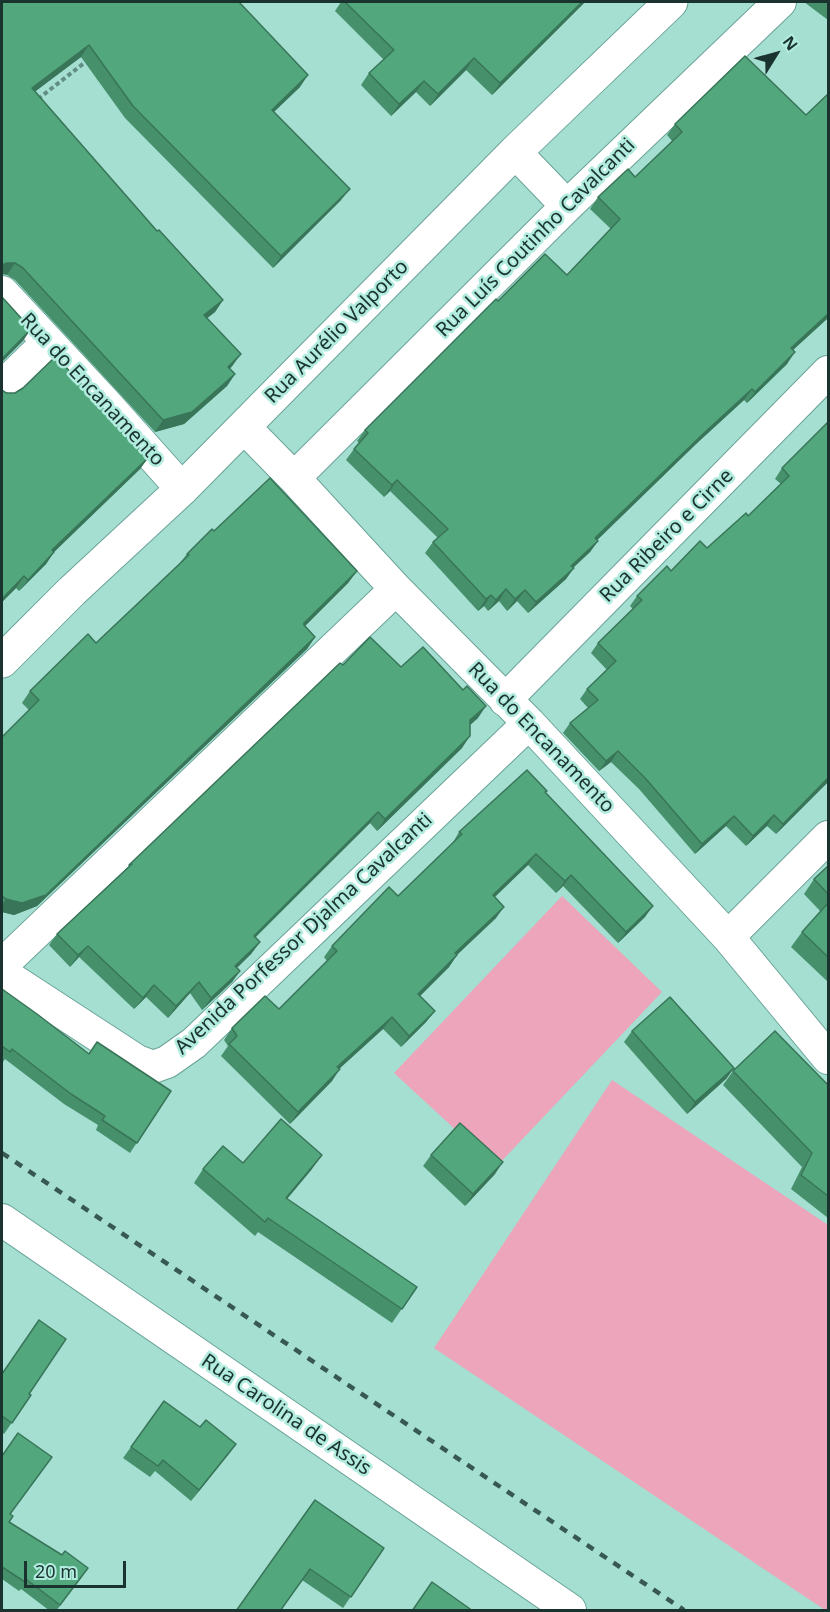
<!DOCTYPE html>
<html>
<head>
<meta charset="utf-8">
<style>
  body { margin:0 }
  #map { position:relative; width:830px; height:1612px; overflow:hidden; background:#a4dfd2; font-family:"Noto Sans",sans-serif }
  canvas { display:block }
  .frame { position:absolute; inset:0; border:3px solid #1b332f; pointer-events:none }
  .north { position:absolute; left:746px; top:24px; width:60px; height:60px; -webkit-text-stroke:4px #b1ecdf; paint-order:stroke; rotate:53deg; font-size:16px; font-weight:700; line-height:24px; text-align:center; color:#1b332f }
  .north::after { content:''; display:block; margin:auto; width:21px; height:27px; background:#1b332f; clip-path:polygon(50% 0,100% 100%,50% 72%,0 100%) }
  .scale { position:absolute; left:24px; top:1561px; width:102px; height:27px; box-sizing:border-box; border:3px solid #1b332f; border-top:0; padding-left:8px; font-size:18px; line-height:21px; white-space:nowrap; color:#1b332f; -webkit-text-stroke:4px #b1ecdf; paint-order:stroke }
</style>
</head>
<body>
<div id="map">
<canvas width="830" height="1612"></canvas>
<div class="frame"></div>
<div class="north">N</div>
<div class="scale">20 m</div>
</div>
<script>
const context = document.querySelector('canvas').getContext('2d');
context.lineJoin = 'round';
function paint(path, color) { context.fillStyle = color; context.fill(path, 'evenodd'); }
const toPath = rows => new Path2D(rows.map(r => 'M' + r).join(''));
function trace(path, color, width, dash) { context.strokeStyle = color; context.lineWidth = width; context.lineCap = dash ? 'butt' : 'round'; context.setLineDash(dash || []); context.stroke(path); }
function label(font, color, halo, rows, align = 'center') {
  context.font = font + ' "Noto Sans",sans-serif'; context.lineWidth = 5; context.setLineDash([]); context.textBaseline = 'middle'; context.strokeStyle = halo; context.fillStyle = color; for (const [text, x, y, turn = 0] of rows) {
    context.save(); context.translate(x, y); context.rotate((+turn || 0) * Math.PI / 180); context.textAlign = isNaN(turn) ? turn : align; if (halo) context.strokeText(text, 0, 0); context.fillText(text, 0, 0); context.restore();
  }
}
paint(toPath([
  [562,896,662,992,496,1167,394,1073],
  [612,1080,828,1225,828,1610,825,1610,434,1348]
]), '#eca5ba');
const minor = toPath([
  [515,152,567,206],
  [2,292,107,405,182,489],
  [2,387,48,342],
  [244,427,294,478,396,589,529,723,728,937,828,1058],
  [294,478,567,206,780,2],
  [505,700,828,372],
  [728,937,828,837],
  [2,965,396,589],
  [2,973,137,1061,153,1067,167,1062,194,1043,529,723],
  [2,1220,570,1610]
]);
const secondary = toPath([
  [2,661,72,591,182,489,515,152,671,2]
]);
trace(minor, '#6aa398', 34);
trace(secondary, '#6aa398', 35);
trace(toPath([
  [38,99,88,60]
]), '#638e85', 4, [4.5, 3]);
trace(minor, '#fff', 32);
trace(secondary, '#fff', 33);
trace(toPath([
  [2,1153,684,1610]
]), '#385852', 4.5, [8, 8]);
paint(toPath([
  [2,2,300,87,274,112,341,200,273,268,125,118,81,57,35,91,157,231,223,300,215,312,207,318,233,365,230,369,235,374,227,386,184,424,155,432,15,280,7,275],
  [341,2,585,2,492,95,466,70,430,106,416,92,391,116,361,85,369,73,384,60,335,11],
  [804,2,828,2,828,20],
  [745,56,828,318,793,350,787,364,747,403,744,400,696,444,597,540,598,541,590,552,573,568,566,579,528,613,517,601,507,611,499,601,488,611,484,606,478,611,425,553,433,542,438,538,390,491,384,497,346,460,354,449,359,443,357,441,365,430,498,301,567,275,611,229,590,209,598,197,635,177,672,141,667,135,675,124],
  [2,390,148,458,140,469,54,552,46,564,19,591,16,588,2,602],
  [828,422,828,782,776,834,767,826,746,846,726,826,695,854,639,789,611,762,599,771,563,733,570,723,588,708,580,699,587,689,607,670,591,653,598,643,633,609,630,606,637,596,707,548,748,516,781,484,775,479,782,468],
  [214,531,357,571,348,583,305,626,315,637,307,649,37,906,14,915,2,912,2,737,29,710,22,703,30,691,96,643,179,564,187,554],
  [343,665,401,667,478,718,470,725,462,748,377,831,370,823,255,938,260,942,251,954,237,968,240,971,232,982,202,1010,190,993,168,1018,146,997,134,1009,79,957,70,967,49,945,57,934],
  [546,793,645,917,618,943,563,886,556,893,528,865,495,897,496,918,457,955,449,967,420,996,435,1011,426,1022,401,1047,383,1029,339,1069,332,1081,290,1124,221,1056,228,1046,224,1040,232,1028,279,1009,327,961,324,957,332,946,398,896,452,844,459,832],
  [828,866,828,982,791,947,802,932,821,912,804,894,814,879],
  [2,989,89,1054,97,1042,171,1091,130,1153,96,1130,98,1125,64,1104,5,1059,3,1062,2,1060],
  [632,1031,734,1068,726,1079,687,1114,624,1042],
  [733,1071,828,1085,828,1218,791,1189,802,1167,723,1085],
  [431,1155,495,1174,465,1206,423,1166],
  [243,1163,312,1169,287,1199,417,1287,392,1323,258,1232,255,1236,194,1183,203,1169],
  [2,1374,31,1395,4,1434,2,1433],
  [164,1401,200,1427,236,1444,191,1501,155,1471,150,1477,123,1458],
  [2,1456,11,1514,9,1522,82,1577,56,1611,50,1611,21,1589,19,1591,2,1579],
  [315,1500,384,1548,343,1608,302,1580]
]), '#47906c');
paint(toPath([
  [582,2,585,2,492,95,500,83],
  [89,45,81,57,24,100,32,88],
  [474,58,466,70,430,106,438,94],
  [308,75,300,87,264,121,272,110],
  [424,81,416,92,391,116,399,104],
  [350,189,341,200,273,268,281,256],
  [7,263,15,263,7,275,2,274,2,265],
  [223,300,215,312,196,327,204,315],
  [828,314,828,318,783,359,791,348],
  [31,329,23,341,2,362,2,359],
  [795,352,787,364,747,403,755,392],
  [241,354,233,365,220,378,228,367],
  [235,374,227,386,184,424,155,432,163,420],
  [752,389,744,400,696,444,587,550,595,538,704,433],
  [148,458,140,469,54,552,46,564,19,591,28,580,52,550],
  [397,480,390,491,384,497,392,485],
  [598,541,590,552,563,577,571,566],
  [574,568,566,579,528,613,536,602],
  [357,571,348,583,296,635,304,623],
  [24,576,16,588,2,602,2,599],
  [506,589,499,601,488,611,496,600],
  [525,590,517,601,507,611,515,599],
  [491,595,484,606,478,611,486,599],
  [315,637,307,649,37,906,14,915,2,912,2,905,6,899],
  [486,706,478,718,462,732,470,720],
  [470,736,462,748,377,831,385,819],
  [618,751,611,762,599,771,606,761],
  [828,778,828,782,776,834,783,824],
  [378,812,370,823,245,947,254,936],
  [774,815,767,826,746,846,753,836],
  [734,816,726,826,695,854,702,844],
  [536,854,528,865,485,906,493,895],
  [571,875,563,886,556,893,565,881],
  [653,906,645,917,618,943,626,932],
  [504,907,496,918,447,964,455,953],
  [260,942,251,954,227,977,235,966],
  [88,946,79,957,70,967,78,955],
  [457,955,449,967,410,1006,418,994],
  [240,971,232,982,202,1010,211,998],
  [199,982,190,993,168,1018,176,1006],
  [154,985,146,997,134,1009,143,998],
  [435,1011,426,1022,401,1047,409,1036],
  [392,1017,383,1029,329,1078,337,1067],
  [734,1068,726,1079,687,1114,695,1102],
  [340,1069,332,1081,290,1124,298,1112],
  [322,1155,312,1169,276,1212,286,1198],
  [503,1162,495,1174,465,1206,473,1194],
  [236,1444,228,1455,191,1501,199,1490]
]), '#397558');
const building = toPath([
  [2,2,239,2,308,75,272,110,350,189,281,256,133,106,89,45,32,88,157,231,159,230,223,300,204,315,241,354,228,367,235,374,192,412,163,420,23,268,15,263,7,263,2,265,2,2],
  [345,2,582,2,500,83,474,58,438,94,424,81,399,104,369,73,394,50,345,2],
  [745,56,806,115,828,94,828,314,791,348,795,352,755,392,752,389,704,433,595,538,598,541,571,566,574,568,536,602,525,590,515,599,506,589,496,600,491,595,486,599,433,542,448,529,397,480,392,485,354,449,368,433,365,430,496,299,498,301,545,254,567,275,620,219,598,197,628,169,635,177,682,132,675,124,745,56],
  [2,297,31,329,2,359,2,297],
  [56,356,148,458,52,550,54,552,28,580,24,576,2,599,2,390,6,393,15,393,23,388,56,356],
  [828,422,828,778,783,824,774,815,753,836,734,816,702,844,646,779,618,751,606,761,570,723,598,700,587,689,616,661,598,643,642,600,637,596,667,566,671,571,700,541,707,548,746,513,748,516,789,476,782,468,828,422],
  [270,478,357,571,304,623,304,625,315,637,46,895,22,903,6,899,2,896,2,737,39,700,30,691,88,634,96,643,189,555,187,554,212,529,214,531,270,478],
  [370,637,401,667,423,647,463,690,467,686,486,706,470,720,470,736,385,819,378,812,254,936,260,942,235,966,240,971,211,998,199,982,176,1006,154,985,143,998,88,946,78,955,57,934,132,864,129,865,340,663,343,665,370,637],
  [527,770,547,791,545,792,653,906,626,932,571,875,565,881,536,854,493,895,504,907,455,953,457,955,418,994,435,1011,409,1036,392,1017,337,1067,340,1069,298,1112,229,1044,237,1036,232,1028,265,996,279,1009,337,951,332,946,389,887,398,896,462,834,459,832,527,770],
  [828,866,828,894,814,879,828,866],
  [828,903,828,957,802,932,828,903],
  [2,989,37,1014,89,1054,97,1042,171,1091,137,1143,102,1120,105,1116,71,1094,12,1049,10,1052,2,1046,2,989],
  [670,997,734,1068,695,1102,632,1031,670,997],
  [775,1031,828,1085,828,1196,801,1175,812,1153,733,1071,775,1031],
  [281,1119,322,1155,286,1198,417,1287,402,1309,268,1218,265,1222,203,1169,223,1146,243,1163,281,1119],
  [460,1123,503,1162,473,1194,431,1155,460,1123],
  [39,1320,66,1339,29,1394,31,1395,12,1423,2,1416,2,1374,39,1320],
  [164,1401,200,1427,206,1420,236,1444,199,1490,163,1460,158,1466,131,1447,164,1401],
  [18,1433,52,1457,10,1514,13,1516,9,1522,62,1555,65,1551,88,1568,60,1605,27,1580,25,1582,2,1567,2,1456,18,1433],
  [315,1500,384,1548,351,1597,310,1569,280,1611,236,1611,315,1500],
  [432,1582,473,1611,412,1611,432,1582]
]);
paint(building, '#52a77d');
trace(building, '#397558', 1.5);
label('20px', '#1b332f', '#b1ecdf', [
  ["Rua Luís Coutinho Cavalcanti",536,238,-45],
  ["Rua Aurélio Valporto",337,332,-45],
  ["Rua do Encanamento",92,390,47],
  ["Rua Ribeiro e Cirne",667,536,-45],
  ["Rua do Encanamento",541,738,46],
  ["Avenida Porfessor Djalma Cavalcanti",304,934,-43],
  ["Rua Carolina de Assis",286,1415,34]
]);
</script>
</body>
</html>
